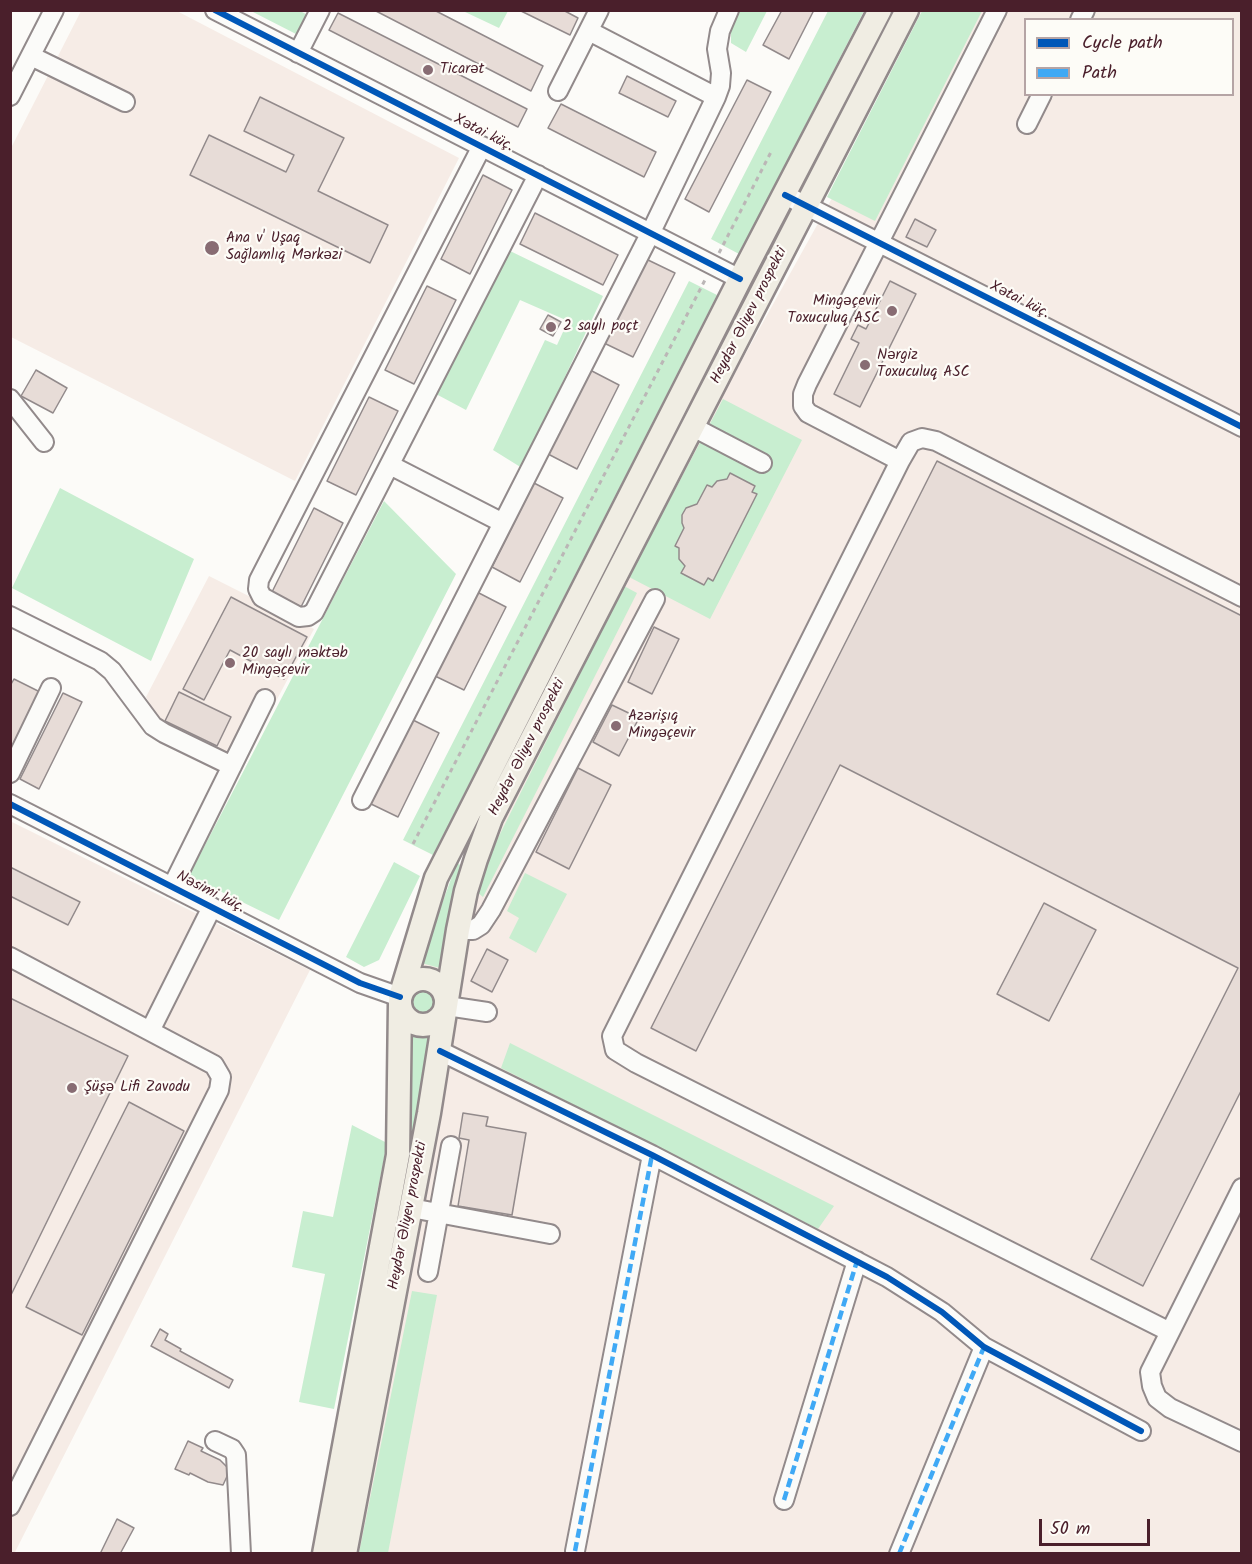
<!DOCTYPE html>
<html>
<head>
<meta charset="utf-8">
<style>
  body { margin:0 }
  #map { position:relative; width:1252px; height:1564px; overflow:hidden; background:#fcfbf8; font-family:Kalam,sans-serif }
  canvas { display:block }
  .frame { position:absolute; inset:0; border:12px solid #4a1f2b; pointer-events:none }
  .legend { position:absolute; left:1024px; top:18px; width:210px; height:78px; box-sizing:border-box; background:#fdfcf7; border:2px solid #b5a4a5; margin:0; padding:8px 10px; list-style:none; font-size:18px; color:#4a1f2b }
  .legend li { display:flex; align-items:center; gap:12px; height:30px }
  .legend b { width:30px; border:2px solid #b5a4a5 }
  .scale { position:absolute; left:1039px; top:1519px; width:111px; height:27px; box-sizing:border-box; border:3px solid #4a1f2b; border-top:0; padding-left:8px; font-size:18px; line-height:21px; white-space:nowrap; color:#4a1f2b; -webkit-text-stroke:4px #fdfcf7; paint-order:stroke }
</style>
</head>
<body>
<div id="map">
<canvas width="1252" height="1564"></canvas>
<div class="frame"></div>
<ul class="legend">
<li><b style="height:8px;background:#0057b8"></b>Cycle path</li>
<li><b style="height:8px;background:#3fa9f5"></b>Path</li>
</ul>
<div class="scale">50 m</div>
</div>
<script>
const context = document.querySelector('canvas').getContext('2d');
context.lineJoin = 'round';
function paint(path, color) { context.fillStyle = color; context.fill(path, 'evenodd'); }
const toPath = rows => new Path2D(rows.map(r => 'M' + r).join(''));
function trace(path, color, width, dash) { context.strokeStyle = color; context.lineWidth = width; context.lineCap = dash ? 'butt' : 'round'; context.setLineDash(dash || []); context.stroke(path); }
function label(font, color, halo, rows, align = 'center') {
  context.font = font + ' Kalam,sans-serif'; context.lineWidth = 4.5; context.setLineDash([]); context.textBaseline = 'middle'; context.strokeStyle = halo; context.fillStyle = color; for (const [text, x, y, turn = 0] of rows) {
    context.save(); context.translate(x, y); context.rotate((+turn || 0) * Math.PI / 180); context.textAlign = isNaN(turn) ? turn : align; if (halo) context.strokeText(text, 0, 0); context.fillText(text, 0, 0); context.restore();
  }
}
paint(toPath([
  [175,10,459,158,295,481,11,337,10,150,81,11],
  [936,11,1241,11,1241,1553,336,1554,412,954],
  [1026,20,1232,20,1232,94,1026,94],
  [209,576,314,629,242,766,163,727,146,697],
  [10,821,310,970,14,1554,10,1553]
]), '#f6ece6');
paint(toPath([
  [251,11,300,11,308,15,296,34],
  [463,11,508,11,499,28],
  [738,11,767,11,746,52,731,43,731,27],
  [828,11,864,11,739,254,711,239],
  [922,11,982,11,875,221,827,197],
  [508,250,603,296,522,468,493,450,545,340,557,345,568,321,520,300,466,410,436,394],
  [689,281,717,295,433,855,403,840],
  [723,399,802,440,710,619,629,577],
  [60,488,194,559,151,661,12,588],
  [384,501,456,574,279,920,189,876],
  [624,586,637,593,483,897,477,892,497,840],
  [394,862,420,876,379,960,364,967,346,957],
  [457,862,461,866,440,968,421,963],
  [525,873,567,894,536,953,509,938,519,918,507,911],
  '412 1002a11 11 0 1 1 22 0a11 11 0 1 1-22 0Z',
  [412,1036,429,1037,414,1134,410,1133],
  [510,1043,834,1206,818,1229,501,1068],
  [352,1125,387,1143,334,1409,299,1402,325,1274,292,1267,303,1211,333,1217],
  [412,1291,437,1295,388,1553,359,1553]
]), '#c8eed0');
const building = toPath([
  [374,10,434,10,543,66,531,91,374,10],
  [563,10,578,18,570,35,521,11,563,10],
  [782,10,814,10,789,59,763,45,782,10],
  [338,13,527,109,518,127,329,30,338,13],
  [627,76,676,101,668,117,619,93,627,76],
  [747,80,771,92,709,212,685,199,747,80],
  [260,97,344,138,318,191,388,225,370,263,190,175,209,135,286,172,294,155,244,131,260,97],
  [561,104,656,152,644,177,548,128,561,104],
  [483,175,512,190,470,274,441,259,483,175],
  [535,213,618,255,603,285,520,244,535,213],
  [915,219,936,230,927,247,906,237,915,219],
  [646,259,675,273,633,357,604,343,646,259],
  [890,281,916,294,860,407,834,394,859,343,851,339,858,325,866,329,890,281],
  [427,286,456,300,414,384,385,370,427,286],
  [548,315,561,322,553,336,540,329,548,315],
  [36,370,67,388,53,413,21,396,36,370],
  [590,370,619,385,577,469,548,454,590,370],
  [369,397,398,411,356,495,327,481,369,397],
  [937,461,1242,616,1242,1089,1143,1286,1091,1259,1238,968,840,765,696,1051,651,1028,937,461],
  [730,473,755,486,752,492,757,494,713,581,708,578,704,585,681,573,685,566,679,559,679,548,675,546,684,528,682,523,682,515,686,508,697,504,707,485,712,487,717,481,727,479,730,473],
  [534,483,563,498,520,582,492,567,534,483],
  [314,508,343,523,301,607,272,592,314,508],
  [477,592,506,607,464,690,435,676,477,592],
  [231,597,307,637,284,679,230,650,204,700,183,689,231,597],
  [654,627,679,639,652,694,628,682,654,627],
  [14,679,40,692,10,751,10,686,14,679],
  [179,692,231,717,217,746,165,721,179,692],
  [63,693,82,702,39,789,20,779,63,693],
  [612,705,639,718,619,756,593,742,612,705],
  [411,719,439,733,398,817,369,803,411,719],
  [578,768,611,785,569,869,536,852,578,768],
  [10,867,80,902,68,925,10,896,10,867],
  [1044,903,1096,930,1049,1021,997,994,1044,903],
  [487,949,508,960,492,992,471,981,487,949],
  [10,998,128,1056,10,1297,10,998],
  [129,1102,184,1131,82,1335,26,1307,129,1102],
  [463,1113,488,1117,486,1126,526,1133,512,1215,458,1206,469,1140,459,1138,463,1113],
  [160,1329,168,1334,165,1340,181,1349,180,1351,233,1380,229,1388,151,1346,160,1329],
  [188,1441,203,1448,201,1451,220,1460,230,1470,223,1485,208,1482,190,1473,189,1475,175,1469,188,1441],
  [117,1519,134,1528,120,1554,100,1554,117,1519]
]);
paint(building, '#e7dcd7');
trace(building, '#928a8b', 1.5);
const minor = toPath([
  [215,10,740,279],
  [997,10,807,384,803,394,803,406,808,413,900,461,612,1036,615,1050,636,1063,1170,1332],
  [1080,20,1085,10],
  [589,31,716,97],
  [298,53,320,10],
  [31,56,125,102],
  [558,91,599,10],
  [10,96,54,10],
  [1027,124,1042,94],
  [482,146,259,580,258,589,262,597,299,617,308,616,314,612,538,175],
  [785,195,1242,427],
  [10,399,44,442],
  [693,427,762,463],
  [900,461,911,442,922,438,936,441,1242,597],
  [390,465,503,523],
  [10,616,100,661,112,671,153,726,164,733,232,766],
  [10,773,51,688],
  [362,800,651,232,716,97,720,86,721,73,717,49,720,31,729,10],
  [10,804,360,983,400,997],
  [172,887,265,699],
  [458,930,473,930,481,925,491,910,655,599],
  [10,957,214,1065,221,1077,219,1090,10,1506],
  [447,1006,487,1012],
  [150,1031,212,907],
  [440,1051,652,1155,887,1277,942,1312,984,1347,1141,1431],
  [1242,1188,1150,1372,1152,1386,1157,1398,1170,1408,1242,1442],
  [411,1208,550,1234],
  [428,1272,451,1146],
  [215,1441,232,1449,236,1455,241,1554],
  [784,1500,857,1261],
  [575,1551,652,1155],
  [899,1554,984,1347]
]);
const major = toPath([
  '400 1002a23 23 0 1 1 46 0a23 23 0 1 1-46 0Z',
  [400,997,436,878,740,279,880,10],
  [324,1554,398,1155,400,1004],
  [345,1554,429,1113,458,930,466,891,476,859,491,818,907,10]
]);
trace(minor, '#928a8b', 22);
trace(major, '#928a8b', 27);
trace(toPath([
  [719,253,772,150],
  [413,844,705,280]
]), '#bbb6b6', 3, [4.5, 4.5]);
trace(minor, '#fbfbf9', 18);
trace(major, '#f0ede3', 22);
trace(toPath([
  [784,1500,857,1261],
  [575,1551,652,1155],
  [899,1554,984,1347]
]), '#3fa9f5', 4.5, [9, 4.5]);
trace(toPath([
  [215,10,740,279],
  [785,195,1242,427],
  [10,804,360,983,400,997],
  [440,1051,652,1155,887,1277,942,1312,984,1347,1141,1431]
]), '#0057b8', 6);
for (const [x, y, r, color] of [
  [428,70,6,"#886c73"],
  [212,248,8,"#886c73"],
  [892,311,6,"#886c73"],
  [551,327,6,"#886c73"],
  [865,365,6,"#886c73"],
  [230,663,6,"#886c73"],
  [616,726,6,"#886c73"],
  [72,1088,6,"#886c73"]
]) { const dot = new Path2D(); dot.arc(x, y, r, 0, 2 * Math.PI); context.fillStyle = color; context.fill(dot); trace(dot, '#fdfcf7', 2); }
label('15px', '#4a1f2b', '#fdfcf7', [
  ["Ticarət",440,70],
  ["Ana v' Uşaq",226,239],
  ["Sağlamlıq Mərkəzi",226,256],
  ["Mingəçevir",880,302,"right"],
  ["Toxuculuq ASC",880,319,"right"],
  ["2 saylı poçt",563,327],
  ["Nərgiz",877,356],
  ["Toxuculuq ASC",877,373],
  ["20 saylı məktəb",242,654],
  ["Mingəçevir",242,671],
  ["Azərişıq",628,717],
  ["Mingəçevir",628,734],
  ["Şüşə Lifi Zavodu",84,1088]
], 'left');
label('15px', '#4a1f2b', '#fdfcf7', [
  ["Xətai küç.",483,134,27],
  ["Xətai küç.",1019,301,27],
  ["Heydər Əliyev prospekti",750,316,-63],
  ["Heydər Əliyev prospekti",528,748,-63],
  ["Nəsimi küç.",210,893,27],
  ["Heydər Əliyev prospekti",409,1216,-79]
]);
</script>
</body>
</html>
